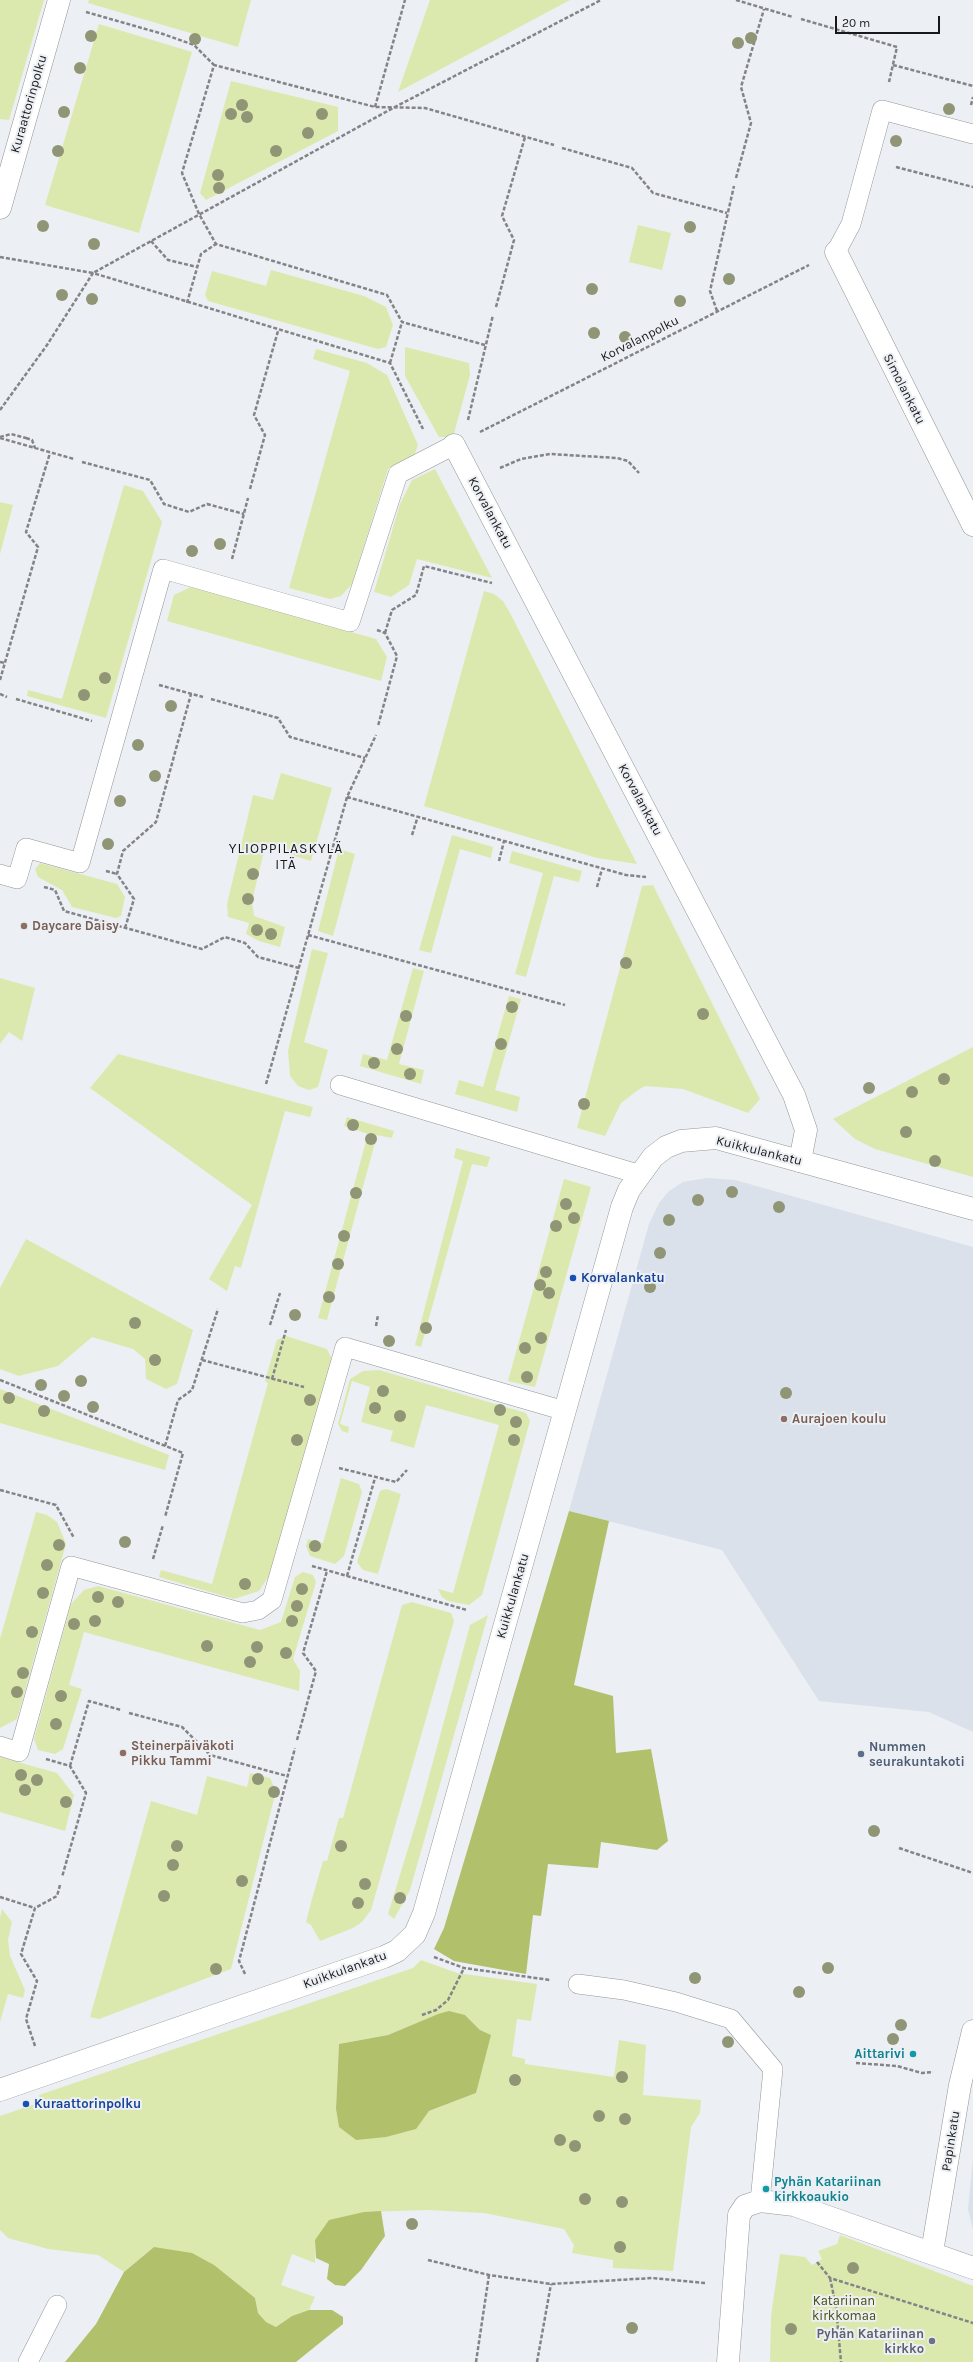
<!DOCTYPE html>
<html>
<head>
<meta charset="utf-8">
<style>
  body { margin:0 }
  #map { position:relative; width:973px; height:2362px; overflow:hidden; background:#eceff3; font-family:Karla,sans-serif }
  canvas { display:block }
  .scale { position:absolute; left:835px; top:16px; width:105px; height:18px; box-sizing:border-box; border:2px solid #18191a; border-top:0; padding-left:5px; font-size:12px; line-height:14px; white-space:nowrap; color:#18191a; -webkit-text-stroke:3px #eceff3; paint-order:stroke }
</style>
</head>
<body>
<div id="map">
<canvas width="973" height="2362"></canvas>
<div class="scale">20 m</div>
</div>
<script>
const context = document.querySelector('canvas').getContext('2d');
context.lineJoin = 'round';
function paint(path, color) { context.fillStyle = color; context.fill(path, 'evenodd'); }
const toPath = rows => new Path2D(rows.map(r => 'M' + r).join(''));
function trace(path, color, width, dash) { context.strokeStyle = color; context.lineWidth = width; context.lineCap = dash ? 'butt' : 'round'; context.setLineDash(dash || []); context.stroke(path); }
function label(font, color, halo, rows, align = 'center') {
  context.font = font + ' Karla,sans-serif'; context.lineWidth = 4; context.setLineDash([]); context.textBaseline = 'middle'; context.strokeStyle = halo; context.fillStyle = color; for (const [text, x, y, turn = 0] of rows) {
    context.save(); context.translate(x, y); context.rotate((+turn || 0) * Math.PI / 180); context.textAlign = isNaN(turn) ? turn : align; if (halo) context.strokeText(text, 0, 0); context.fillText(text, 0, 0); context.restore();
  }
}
paint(toPath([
  [707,1178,735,1180,973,1247,973,1732,929,1712,819,1701,722,1550,569,1511,649,1224,659,1203,669,1191,683,1182],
  [973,2159,973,2229,968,2209]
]), '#dae1ea');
paint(toPath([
  [0,0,44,0,9,120,0,119],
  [89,0,251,0,238,47,88,3],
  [430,0,570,0,398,92],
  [99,24,192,52,139,233,45,205],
  [231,81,338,107,338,131,206,200,200,193],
  [638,225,671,233,662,270,629,262],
  [271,270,364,296,386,307,393,325,386,347,378,349,208,301,205,295,212,271,266,286],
  [405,347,469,363,470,375,453,437,439,437,405,376],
  [316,349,367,363,387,375,418,445,414,456,388,469,352,584,341,596,330,599,289,588,350,371,313,359],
  [435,469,492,578,417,559,409,585,391,597,374,592,400,504,412,480],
  [124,485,143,491,162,522,106,718,27,696,28,690,62,699],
  [0,502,13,505,0,554],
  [191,587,376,639,387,657,381,681,167,621,174,595],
  [484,591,494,594,503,601,510,613,637,864,597,858,424,806],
  [281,773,332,788,311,861,265,847,252,901,254,916,285,927,280,947,259,941,246,934,249,923,228,917,227,904,253,795,273,800],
  [452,835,493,847,491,858,460,849,431,953,419,950],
  [339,849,355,854,333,936,318,931],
  [512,851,582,871,579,882,554,876,526,977,515,974,543,873,509,863],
  [40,863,117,884,125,897,121,916,116,918,72,907,62,890,38,877,35,869],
  [653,885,760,1099,748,1113,683,1089,645,1086,638,1090,621,1103,605,1136,577,1128,642,886],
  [312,949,328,953,304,1042,328,1050,318,1087,309,1090,298,1086,290,1076,288,1051],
  [413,968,424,971,399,1064,424,1070,421,1084,360,1066,363,1054,387,1060],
  [0,978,35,988,22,1041,9,1032,0,1044],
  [509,996,521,999,495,1090,520,1097,517,1112,455,1094,459,1080,483,1087],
  [973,1047,973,1177,875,1149,855,1139,833,1119],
  [118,1054,313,1107,310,1117,285,1111,241,1268,235,1266,227,1291,209,1279,252,1205,90,1088],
  [347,1117,394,1131,392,1138,377,1135,327,1320,318,1318,368,1134,344,1126],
  [456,1148,490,1157,487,1167,472,1164,421,1347,415,1345,463,1161,454,1158],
  [564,1179,591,1187,535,1387,508,1381],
  [26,1239,193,1330,177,1384,166,1389,146,1379,145,1359,133,1349,92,1337,58,1366,19,1376,0,1369,0,1288],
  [286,1336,327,1349,332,1359,271,1573,259,1591,234,1599,159,1577,161,1570,212,1584,268,1383,265,1381,275,1346,277,1340],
  [379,1370,526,1413,530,1421,482,1595,469,1605,448,1601,442,1597,438,1589,453,1593,499,1425,426,1405,414,1448,390,1441,393,1431,361,1422,370,1387,352,1381,340,1424,349,1427,348,1433,342,1431,338,1424,350,1379,363,1371],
  [0,1389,169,1455,165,1470,0,1423],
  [341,1478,359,1484,362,1492,344,1556,335,1564,310,1556,306,1546,308,1539,323,1543],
  [386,1489,401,1494,378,1574,363,1570,357,1562,380,1491],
  [36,1512,47,1515,57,1522,66,1544,17,1719,0,1728,0,1639],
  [303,1572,313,1575,316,1582,293,1659,300,1671,299,1691,84,1632,69,1685,82,1689,63,1749,55,1754,38,1750,34,1739,71,1604,84,1590,98,1586,260,1630,281,1622,295,1577],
  [412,1602,451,1613,454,1621,371,1910,362,1922,353,1928,320,1941,311,1925,306,1922,312,1899,323,1861,327,1861,339,1818,343,1818,402,1605],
  [488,1615,410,1890,394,1919,388,1914,421,1806,470,1625],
  [0,1757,57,1773,74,1795,65,1831,0,1812],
  [250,1773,270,1778,276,1791,231,1969,99,2019,90,2017,151,1801,197,1815,207,1776,247,1787],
  [2,1909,12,1922,8,1940,10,1956,25,1990,23,1998,8,1994,0,2022,0,1918],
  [421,1960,457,1973,537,1984,531,2021,517,2019,512,2056,525,2059,525,2064,614,2077,619,2040,646,2045,643,2095,701,2100,700,2113,691,2127,673,2271,613,2268,613,2260,572,2253,574,2245,564,2229,484,2213,428,2210,364,2212,315,2240,315,2263,292,2254,281,2285,315,2297,309,2310,292,2316,276,2327,266,2322,258,2313,255,2298,154,2247,124,2272,98,2255,48,2249,8,2238,0,2230,0,2116,41,2102,39,2095,398,1973,413,1968],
  [438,2014,465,2015,480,2030,476,2093,356,2140,339,2127,336,2109,339,2044,388,2035],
  [840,2235,973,2286,973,2362,770,2362,771,2316,780,2254,805,2257,812,2265,822,2259,818,2251,837,2244]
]), '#dce9ae');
paint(toPath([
  [569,1511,609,1521,574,1685,613,1696,616,1753,651,1749,668,1841,657,1850,601,1842,598,1868,548,1864,541,1916,533,1915,526,1974,454,1961,434,1949,444,1928],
  [449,2011,465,2015,480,2030,491,2035,476,2093,429,2111,416,2129,386,2137,356,2140,339,2127,336,2109,339,2044,388,2035,438,2014],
  [381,2211,385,2236,361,2270,345,2286,335,2285,327,2279,329,2264,316,2258,315,2240,329,2220,364,2212],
  [154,2247,192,2253,214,2265,255,2298,258,2313,266,2322,276,2327,292,2316,309,2310,332,2310,343,2317,343,2324,296,2362,65,2362,96,2324,124,2272]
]), '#b0c06b');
const service = toPath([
  [836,252,851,224,882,110,973,134],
  [0,874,17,879,26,848,80,863,163,569,350,622,398,474,454,445],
  [340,1085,638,1174],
  [0,1746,19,1752,71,1566,243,1613,258,1610,272,1600,345,1347,565,1411],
  [578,1984,624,1990,676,2002,731,2019,773,2069,760,2201],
  [28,2362,57,2305]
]);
const minor = toPath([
  [0,208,59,0],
  [836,252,973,525],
  [454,445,794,1095,806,1130,800,1161],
  [932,2252,960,2085,973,2031],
  [728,2362,739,2215,745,2206,760,2201,794,2205,973,2268]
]);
const tertiary = toPath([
  [0,2090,384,1957,397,1951,415,1934,424,1913,622,1207,629,1190,653,1157,666,1147,681,1141,716,1138,973,1209]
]);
trace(service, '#939699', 20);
trace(minor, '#939699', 23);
trace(tertiary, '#939699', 23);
trace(toPath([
  [736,0,793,17],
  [86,12,163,34,194,45,214,65],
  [801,19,897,47,889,82],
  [893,65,973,86],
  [971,105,973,97],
  [375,107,405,0],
  [562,148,632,168,653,193,727,213],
  [896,167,973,187],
  [736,178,751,123,741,87,764,9],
  [151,241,168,260,197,267],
  [0,257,93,273,393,108,601,0],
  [187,303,201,254,216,244],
  [496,307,514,240,502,216,525,137],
  [717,311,710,291,734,186],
  [485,345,402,322,387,295,216,244,199,214,182,173,214,65,375,107,425,108,554,145],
  [390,363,402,322],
  [0,410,47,345,93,273,390,363,423,429],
  [468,420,493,315],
  [480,432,809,265],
  [0,437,11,434,26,438,26,435],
  [0,438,74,459],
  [26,438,32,440,35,448],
  [82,462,150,480,164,504,189,512,207,504,244,514],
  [500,468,521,459,550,454,617,458,628,461,639,473],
  [250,489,265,435,254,415,278,331],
  [232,559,248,498],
  [377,630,385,633,397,656,378,726],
  [385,633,392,610,416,595,424,566,492,583],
  [0,662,5,663],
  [0,680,38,547,26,532,50,453],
  [159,685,203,697],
  [0,694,7,697],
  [16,699,92,721],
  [211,699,278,718,290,737,365,758],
  [347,797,626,875,646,877],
  [412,835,418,816],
  [499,861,504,841],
  [106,871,117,874],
  [44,887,55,890,64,911,202,949,225,937,245,943,258,957,299,968],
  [597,887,602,869],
  [125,928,134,899,117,874,123,851,156,822,191,694],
  [308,935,565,1005],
  [266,1084,347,797,376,735],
  [270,1325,280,1293],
  [376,1326,378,1315],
  [202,1360,304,1387],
  [272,1379,286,1330],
  [0,1380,183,1453,165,1517],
  [165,1446,178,1400,192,1390,218,1309],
  [339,1468,396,1482,407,1470],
  [0,1490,56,1505,74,1538],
  [153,1559,163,1525],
  [312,1566,467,1610],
  [347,1576,375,1478],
  [129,1713,182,1727,210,1755,287,1776],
  [297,1740,316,1671,303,1653,327,1571],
  [46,1759,70,1766,86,1793,62,1877],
  [70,1766,89,1701,121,1710],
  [899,1848,973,1873],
  [0,1897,35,1908],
  [434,1957,464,1968,550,1980],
  [245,1974,239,1961,295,1748],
  [422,2015,436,2010,448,2000,464,1968],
  [35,2046,26,2019,37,1981,21,1954,35,1908,57,1896,60,1885],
  [856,2063,897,2066,922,2073,933,2072],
  [428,2260,489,2275,551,2284,652,2278,705,2283],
  [817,2262,830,2278,973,2323],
  [830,2278,836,2306,841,2362],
  [476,2362,489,2275],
  [537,2362,551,2284]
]), '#828487', 2.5, [4, 2]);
trace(service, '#fff', 19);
trace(minor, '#fff', 22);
trace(tertiary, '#fff', 22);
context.fillStyle = '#909675';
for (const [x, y] of [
  [91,36],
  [751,38],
  [195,39],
  [738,43],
  [80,68],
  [242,105],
  [949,109],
  [64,112],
  [231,114],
  [322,114],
  [247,117],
  [308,133],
  [896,141],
  [58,151],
  [276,151],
  [218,175],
  [219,188],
  [43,226],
  [690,227],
  [94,244],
  [729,279],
  [592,289],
  [62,295],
  [92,299],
  [680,301],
  [594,333],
  [625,337],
  [220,544],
  [192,551],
  [105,678],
  [84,695],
  [171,706],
  [138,745],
  [155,776],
  [120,801],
  [108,844],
  [253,874],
  [248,899],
  [257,930],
  [271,934],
  [626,963],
  [512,1007],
  [703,1014],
  [406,1016],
  [501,1044],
  [397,1049],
  [374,1063],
  [410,1074],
  [944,1079],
  [869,1088],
  [912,1092],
  [584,1104],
  [353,1125],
  [906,1132],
  [371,1139],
  [935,1161],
  [732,1192],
  [356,1193],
  [698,1200],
  [566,1204],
  [779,1207],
  [574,1218],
  [669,1220],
  [556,1226],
  [344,1236],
  [660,1253],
  [338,1264],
  [546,1272],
  [540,1285],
  [650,1287],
  [549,1293],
  [329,1297],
  [295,1315],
  [135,1323],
  [426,1328],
  [541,1338],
  [389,1341],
  [525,1348],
  [155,1360],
  [527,1377],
  [81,1381],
  [41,1385],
  [383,1391],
  [786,1393],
  [64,1396],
  [9,1398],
  [310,1400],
  [93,1407],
  [375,1408],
  [500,1410],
  [44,1411],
  [400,1416],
  [516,1422],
  [297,1440],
  [514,1440],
  [125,1542],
  [59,1545],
  [315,1546],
  [47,1565],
  [245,1584],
  [302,1589],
  [43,1593],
  [98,1597],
  [118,1602],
  [297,1606],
  [95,1621],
  [292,1621],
  [74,1624],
  [32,1632],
  [207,1646],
  [257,1647],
  [286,1653],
  [250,1662],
  [23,1673],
  [17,1692],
  [61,1696],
  [56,1724],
  [193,1745],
  [21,1775],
  [258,1779],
  [37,1780],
  [25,1790],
  [274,1792],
  [66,1802],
  [874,1831],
  [177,1846],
  [341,1846],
  [173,1865],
  [242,1881],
  [365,1884],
  [164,1896],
  [400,1898],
  [358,1903],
  [828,1968],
  [216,1969],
  [695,1978],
  [799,1992],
  [901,2025],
  [893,2039],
  [728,2042],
  [622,2077],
  [515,2080],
  [599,2116],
  [625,2119],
  [560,2140],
  [575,2146],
  [585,2199],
  [622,2202],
  [412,2224],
  [620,2247],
  [853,2268],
  [632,2328],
  [791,2329]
]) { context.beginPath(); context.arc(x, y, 6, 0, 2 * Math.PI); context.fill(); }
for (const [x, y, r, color] of [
  [24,926,4,"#8d6e63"],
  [573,1278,4,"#1a4fb4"],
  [784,1419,4,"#8d6e63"],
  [123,1753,4,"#8d6e63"],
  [861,1754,4,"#5c6f8a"],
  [913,2054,4,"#0f9aa8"],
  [26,2104,4,"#1a4fb4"],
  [766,2189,4,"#0f9aa8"],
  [932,2341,4,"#6b7280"]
]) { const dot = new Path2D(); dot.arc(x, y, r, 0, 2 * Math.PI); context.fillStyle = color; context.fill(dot); trace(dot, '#eceff3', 1.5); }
label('13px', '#18191a', '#eceff3', [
  ["Kuraattorinpolku",29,104,-74],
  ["Korvalanpolku",640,339,-27],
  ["Simolankatu",904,389,63],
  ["Korvalankatu",490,513,62],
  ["Korvalankatu",640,800,62],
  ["Kuikkulankatu",759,1151,14],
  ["Kuikkulankatu",513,1596,-74],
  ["Kuikkulankatu",345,1970,-20],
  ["Papinkatu",951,2141,-81]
]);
label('bold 13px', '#785e54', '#eceff3', [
  ["Daycare Daisy",32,926],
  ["Aurajoen koulu",792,1419],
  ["Steinerpäiväkoti",131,1746],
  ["Pikku Tammi",131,1761]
], 'left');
label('bold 13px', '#164399', '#eceff3', [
  ["Korvalankatu",581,1278],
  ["Kuraattorinpolku",34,2104]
], 'left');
label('bold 13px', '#4e5e75', '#eceff3', [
  ["Nummen",869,1747],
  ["seurakuntakoti",869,1762]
], 'left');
label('bold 13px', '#0d838f', '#eceff3', [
  ["Aittarivi",905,2054],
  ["Pyhän Katariinan",774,2182,"left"],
  ["kirkkoaukio",774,2197,"left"]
], 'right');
label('13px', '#444e0e', '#eceff3', [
  ["Katariinan",844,2301],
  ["kirkkomaa",844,2316]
]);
label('bold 13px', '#5b616d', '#eceff3', [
  ["Pyhän Katariinan",924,2334],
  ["kirkko",924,2349]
], 'right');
context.letterSpacing = '1px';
label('14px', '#18191a', '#eceff3', [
  ["YLIOPPILASKYLÄ",286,849],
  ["ITÄ",286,865]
]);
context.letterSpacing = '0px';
</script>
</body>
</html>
